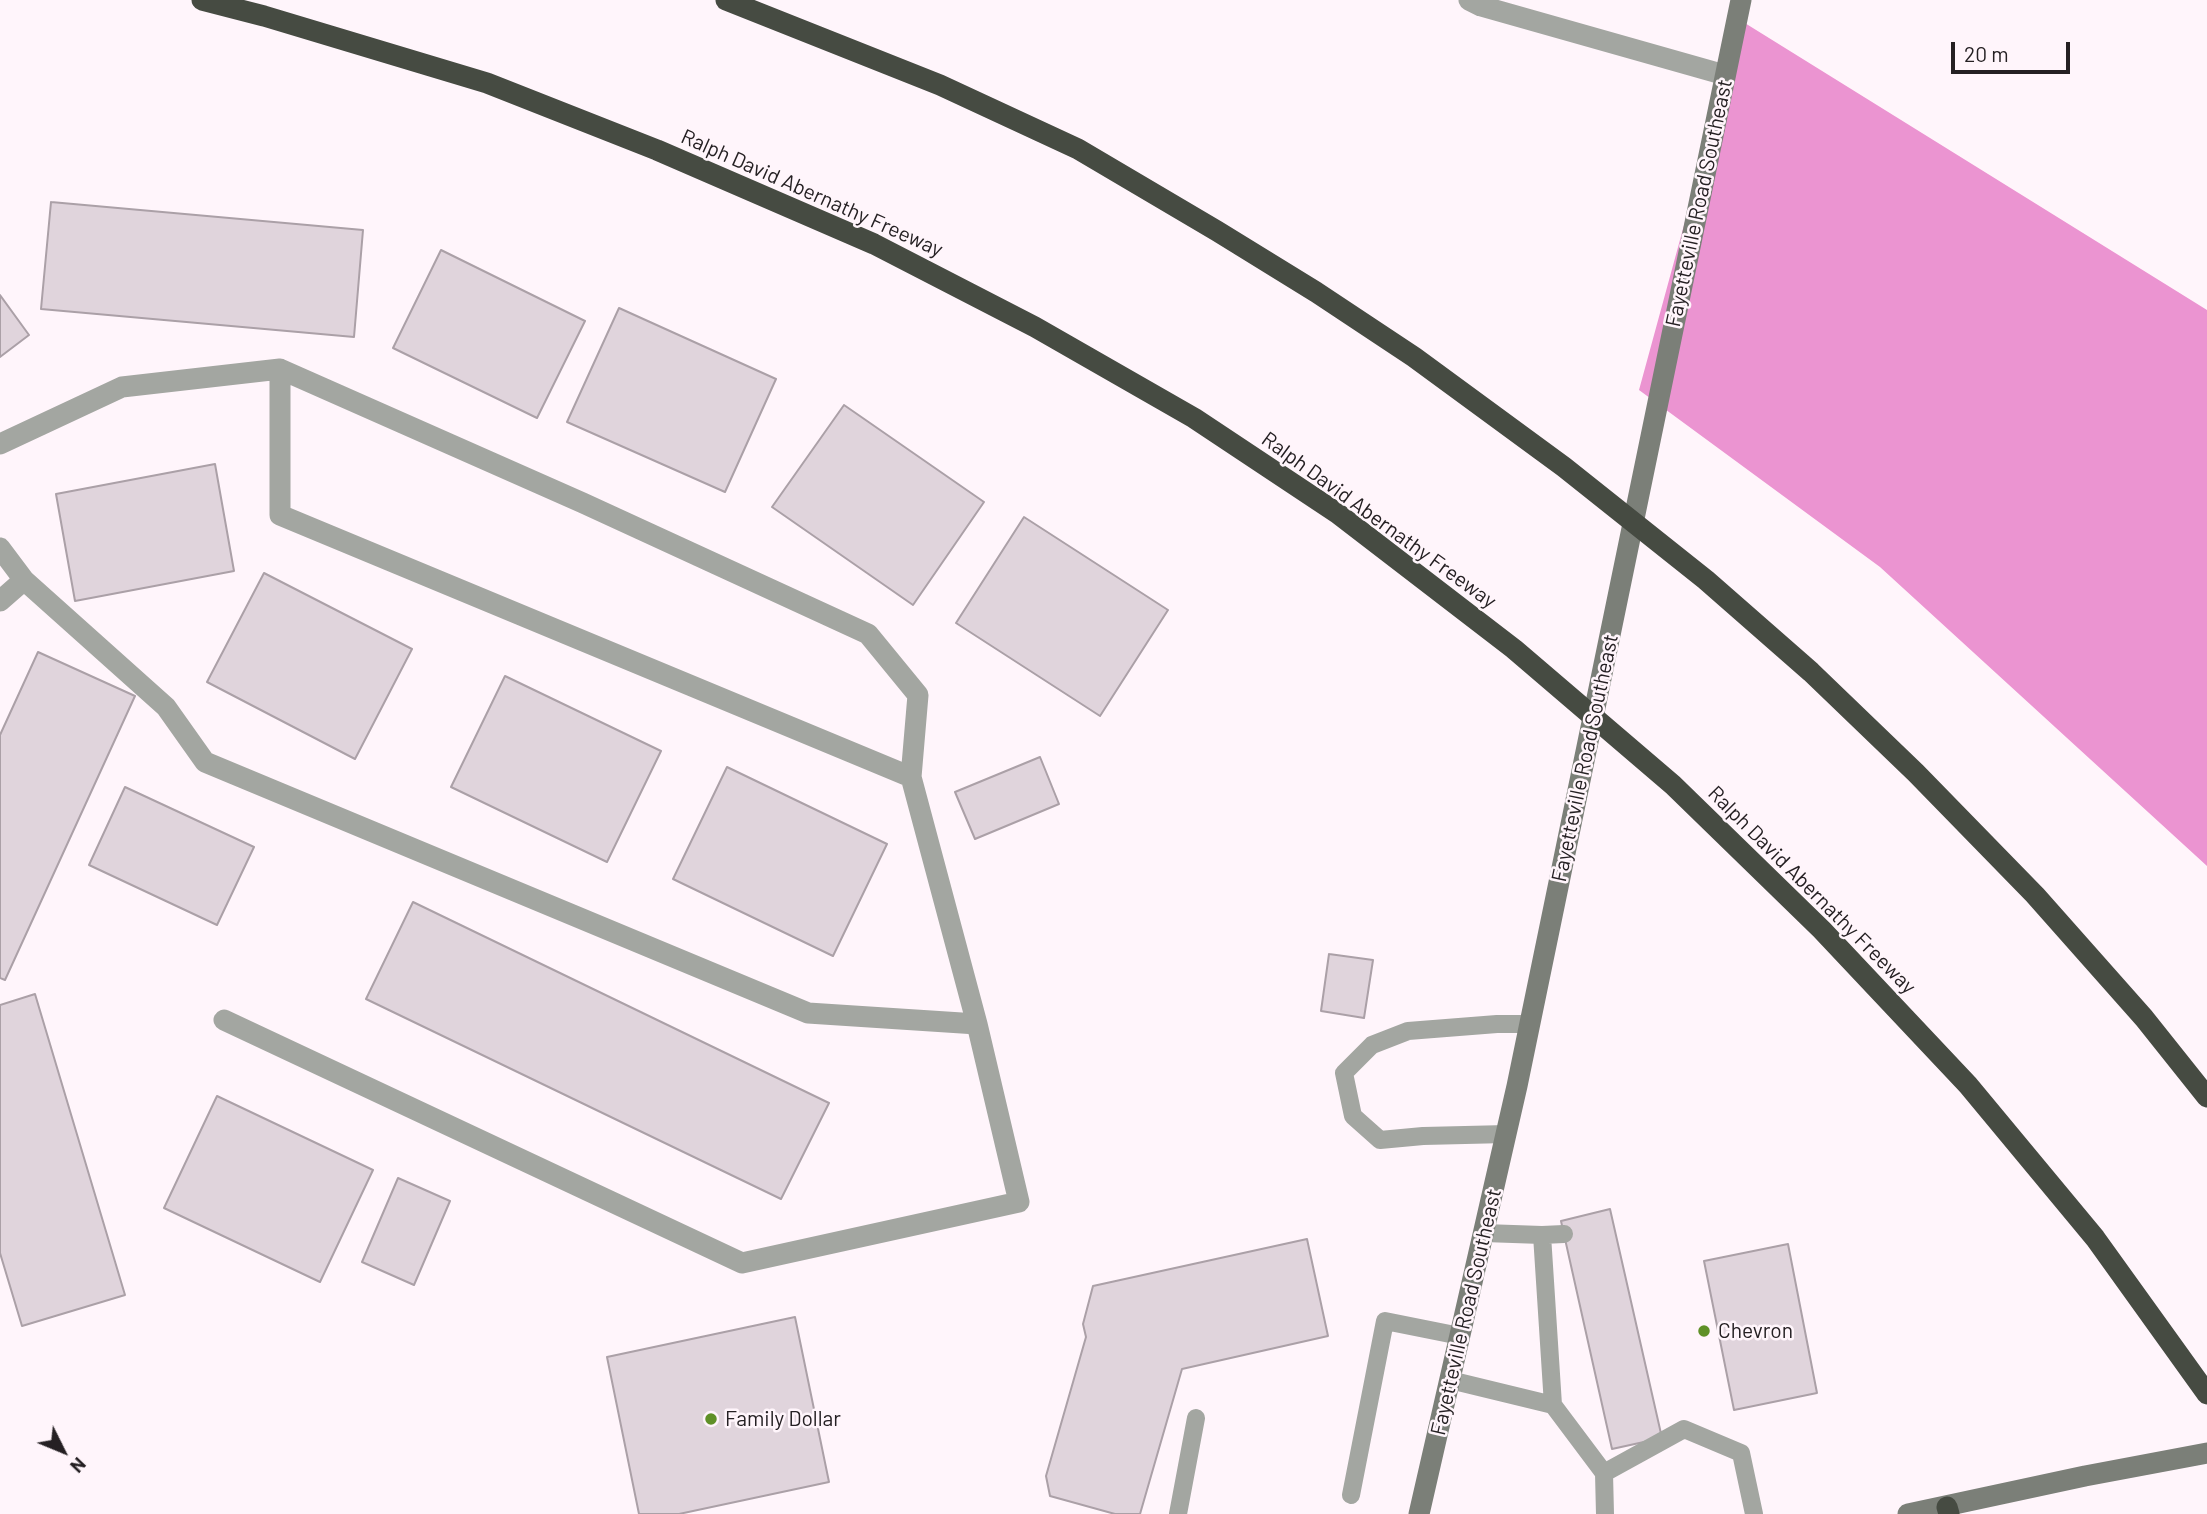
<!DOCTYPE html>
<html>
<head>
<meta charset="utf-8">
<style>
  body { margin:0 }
  #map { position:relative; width:2207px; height:1514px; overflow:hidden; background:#fff5fb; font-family:Barlow,sans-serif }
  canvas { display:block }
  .north { position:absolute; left:28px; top:1416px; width:70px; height:70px; -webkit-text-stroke:5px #fff5fb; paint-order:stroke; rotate:133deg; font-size:19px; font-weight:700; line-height:28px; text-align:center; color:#252023 }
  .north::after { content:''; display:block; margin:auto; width:24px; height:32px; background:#252023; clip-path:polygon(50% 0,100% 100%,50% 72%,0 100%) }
  .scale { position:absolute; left:1951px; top:42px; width:119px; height:32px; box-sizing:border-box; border:4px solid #252023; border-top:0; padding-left:9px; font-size:21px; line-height:24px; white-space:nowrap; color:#252023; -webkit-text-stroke:5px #fff5fb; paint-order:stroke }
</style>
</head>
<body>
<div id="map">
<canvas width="2207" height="1514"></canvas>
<div class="north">N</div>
<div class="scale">20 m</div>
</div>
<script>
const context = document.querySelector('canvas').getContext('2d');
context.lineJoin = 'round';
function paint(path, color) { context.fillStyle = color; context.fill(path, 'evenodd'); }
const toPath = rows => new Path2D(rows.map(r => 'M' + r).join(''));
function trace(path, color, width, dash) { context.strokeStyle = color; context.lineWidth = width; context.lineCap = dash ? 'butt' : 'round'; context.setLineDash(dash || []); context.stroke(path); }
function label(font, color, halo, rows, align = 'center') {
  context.font = font + ' Barlow,sans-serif'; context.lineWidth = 5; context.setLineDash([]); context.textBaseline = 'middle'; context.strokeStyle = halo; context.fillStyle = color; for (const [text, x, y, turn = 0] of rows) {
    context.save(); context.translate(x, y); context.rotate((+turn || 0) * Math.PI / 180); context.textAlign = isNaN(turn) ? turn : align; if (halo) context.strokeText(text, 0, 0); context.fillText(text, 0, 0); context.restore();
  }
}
paint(toPath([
  [1740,20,2207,310,2207,866,1880,567,1639,390]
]), '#eb94d1');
const building = toPath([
  [51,202,363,230,354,337,41,309,51,202],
  [441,250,585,321,537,418,393,348,441,250],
  [0,295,29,335,0,357,0,295],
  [619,308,776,379,725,492,567,422,619,308],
  [844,405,984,502,913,605,772,507,844,405],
  [215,464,234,571,75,601,56,494,215,464],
  [1024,517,1168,610,1100,716,956,623,1024,517],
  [264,573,412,649,355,759,207,682,264,573],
  [38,652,135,696,5,980,0,978,0,735,38,652],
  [505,676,661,751,607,862,451,787,505,676],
  [1040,757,1059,804,975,839,955,792,1040,757],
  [727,767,887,844,833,956,673,879,727,767],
  [125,787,254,847,217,925,89,865,125,787],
  [413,902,829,1103,781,1199,366,999,413,902],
  [1329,954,1373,960,1364,1018,1321,1011,1329,954],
  [35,994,125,1295,22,1326,0,1253,0,1005,35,994],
  [217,1096,373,1170,320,1282,164,1208,217,1096],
  [398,1178,450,1201,414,1285,362,1262,398,1178],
  [1610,1209,1662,1438,1612,1449,1561,1221,1610,1209],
  [1307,1239,1328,1336,1182,1369,1140,1514,1115,1514,1050,1496,1046,1476,1086,1337,1083,1324,1093,1286,1307,1239],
  [1788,1244,1817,1393,1734,1410,1704,1261,1788,1244],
  [795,1317,829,1482,679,1514,639,1514,607,1357,795,1317]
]);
paint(building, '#e0d4dc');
trace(building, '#aba0a7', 2);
trace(toPath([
  [1507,1134,1423,1136,1380,1140,1353,1116,1344,1073,1372,1045,1408,1031,1497,1024,1530,1024],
  [1484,1233,1542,1235,1564,1234],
  [1542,1235,1553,1405],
  [1450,1380,1553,1405,1604,1473],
  [1351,1495,1385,1321,1460,1336],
  [1178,1514,1196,1418],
  [1605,1514,1604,1473,1684,1429,1741,1453,1754,1514]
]), '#a3a6a1', 18);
trace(toPath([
  [1469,0,1481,6,1725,75],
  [280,369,583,503,868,634,918,695,911,777],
  [0,444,122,387,280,369,280,515,911,777,977,1024,1019,1202,742,1263,224,1020],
  [0,548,24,580,0,601],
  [24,580,166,707,205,762,808,1013,977,1024]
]), '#a3a6a1', 21);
trace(toPath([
  [1419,1514,1517,1086,1741,0],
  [1908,1514,2085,1476,2207,1453]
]), '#7b7f78', 21);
trace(toPath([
  [202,0,264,16,487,83,657,150,874,244,1035,327,1194,418,1337,513,1514,649,1673,785,1822,930,1968,1085,2095,1238,2207,1394],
  [726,0,940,85,1078,149,1217,231,1316,292,1414,357,1564,467,1706,580,1811,672,1916,773,2035,895,2144,1018,2207,1097],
  [1947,1507,1949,1514]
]), '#464b42', 21);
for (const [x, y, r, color] of [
  [1704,1331,7,"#5f9027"],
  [711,1419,7,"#5f9027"]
]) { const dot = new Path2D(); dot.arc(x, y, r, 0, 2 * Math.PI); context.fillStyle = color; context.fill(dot); trace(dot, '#fff5fb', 2.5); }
label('21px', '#252023', '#fff5fb', [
  ["Ralph David Abernathy Freeway",812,193,24],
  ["Fayetteville Road Southeast",1699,203,-78],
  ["Ralph David Abernathy Freeway",1379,520,36],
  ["Fayetteville Road Southeast",1585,758,-78],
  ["Ralph David Abernathy Freeway",1812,890,45],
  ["Fayetteville Road Southeast",1466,1312,-77]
]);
label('21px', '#252023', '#fff5fb', [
  ["Chevron",1718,1331],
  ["Family Dollar",725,1419]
], 'left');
</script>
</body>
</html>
